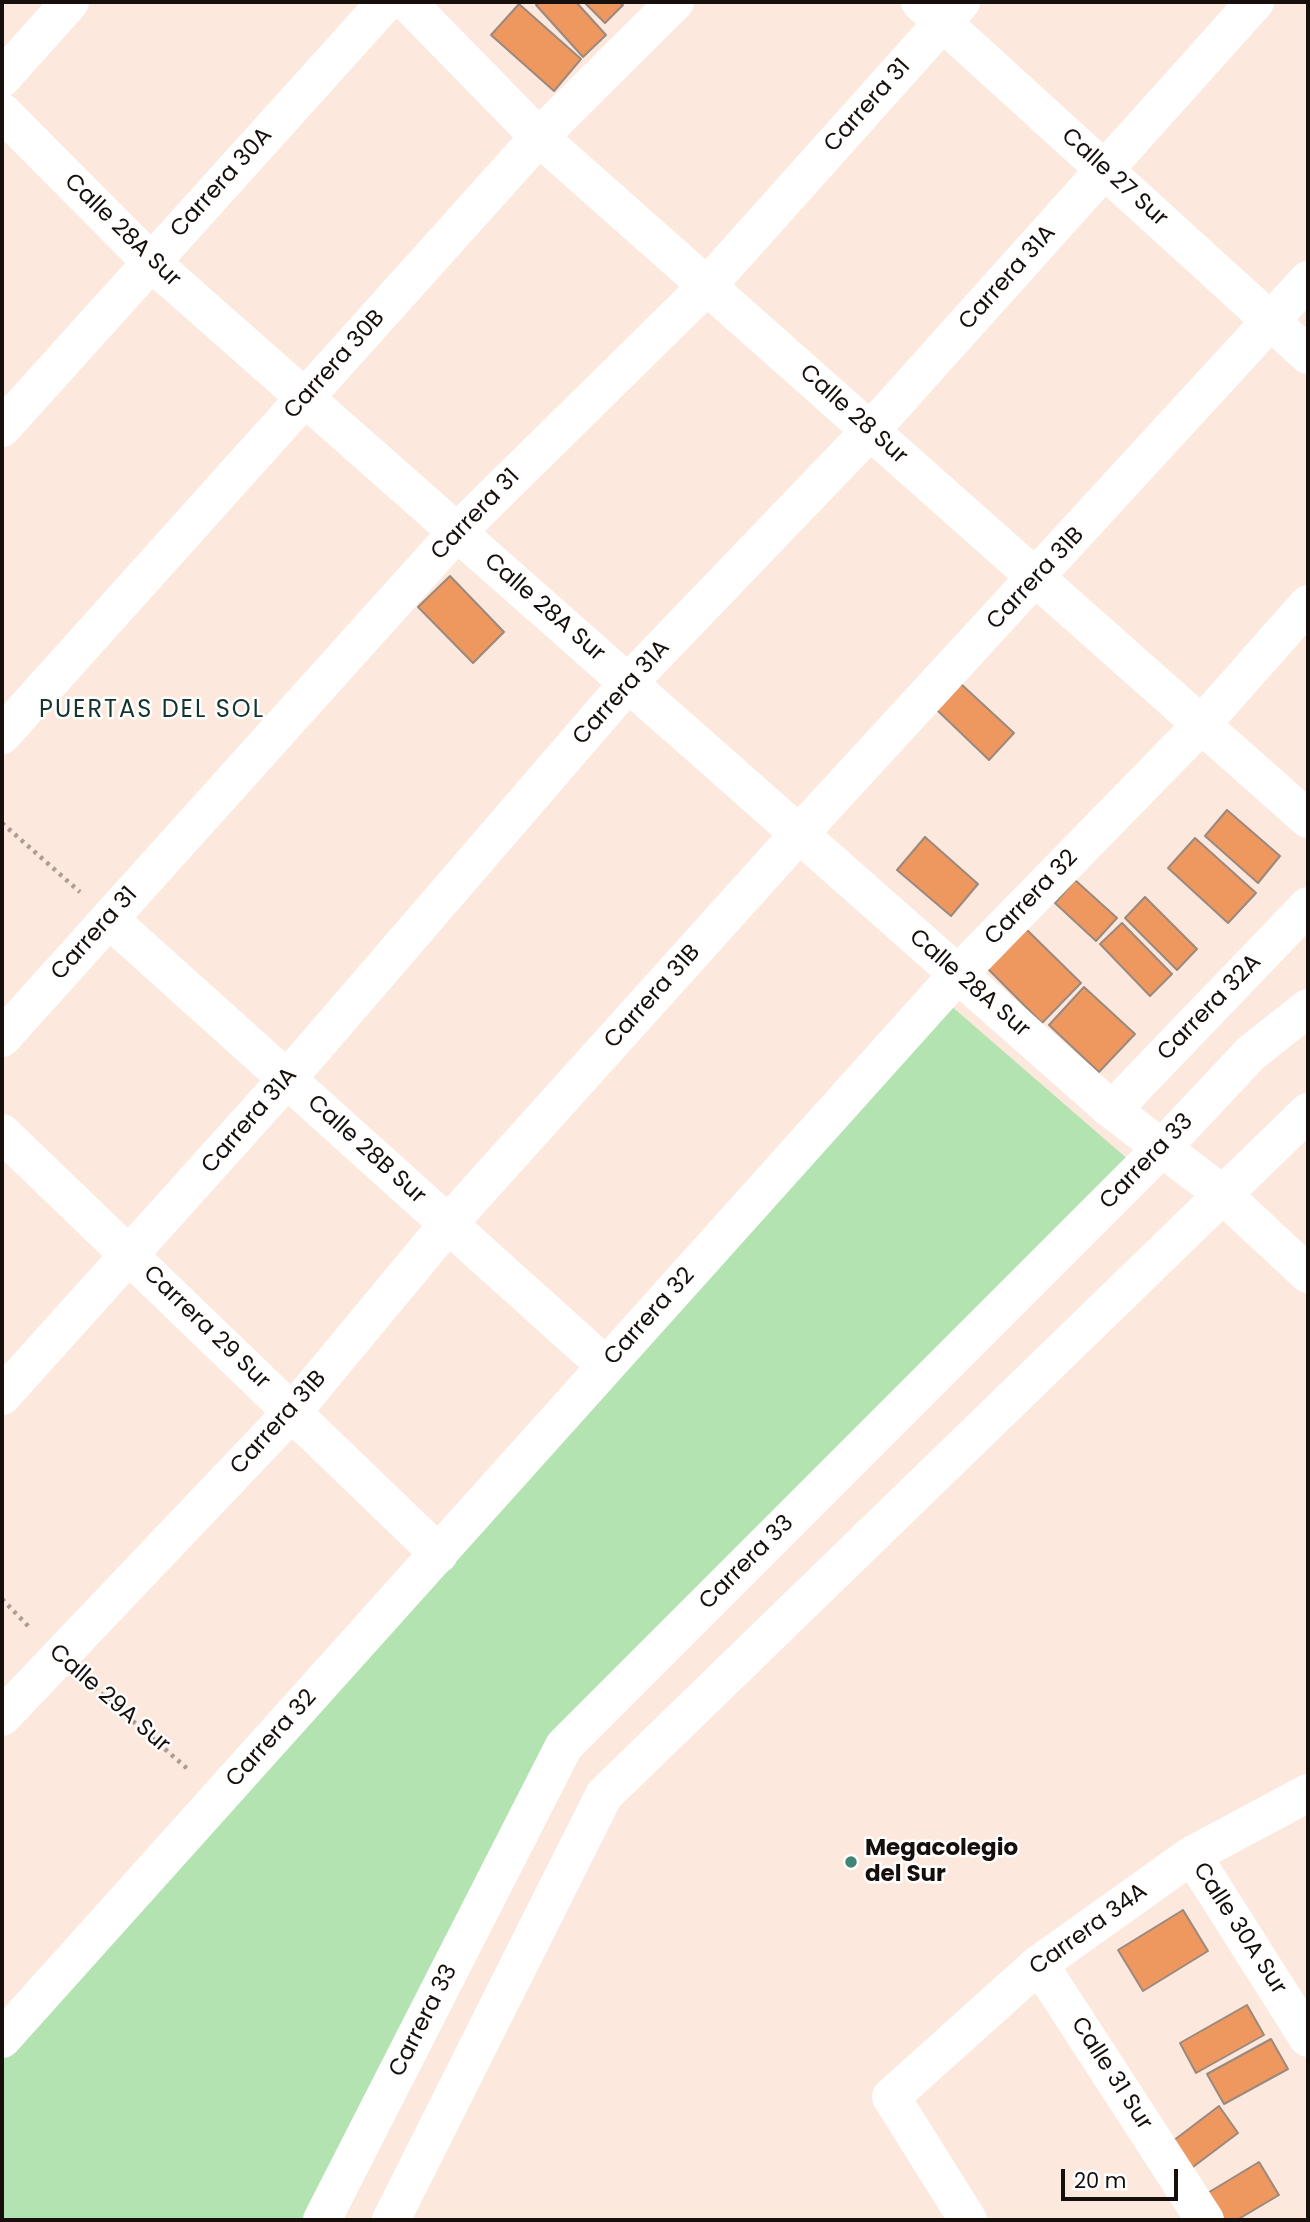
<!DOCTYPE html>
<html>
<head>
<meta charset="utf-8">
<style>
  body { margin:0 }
  #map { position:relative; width:1310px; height:2222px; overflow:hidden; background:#fce8dc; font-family:Poppins,sans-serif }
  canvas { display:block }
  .frame { position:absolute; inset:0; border:4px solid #160f0b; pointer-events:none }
  .scale { position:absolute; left:1061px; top:2169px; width:117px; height:32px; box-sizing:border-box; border:4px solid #160f0b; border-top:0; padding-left:9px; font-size:21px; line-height:24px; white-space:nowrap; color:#160f0b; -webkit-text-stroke:5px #fff; paint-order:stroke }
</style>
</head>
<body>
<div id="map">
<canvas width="1310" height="2222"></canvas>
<div class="frame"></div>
<div class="scale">20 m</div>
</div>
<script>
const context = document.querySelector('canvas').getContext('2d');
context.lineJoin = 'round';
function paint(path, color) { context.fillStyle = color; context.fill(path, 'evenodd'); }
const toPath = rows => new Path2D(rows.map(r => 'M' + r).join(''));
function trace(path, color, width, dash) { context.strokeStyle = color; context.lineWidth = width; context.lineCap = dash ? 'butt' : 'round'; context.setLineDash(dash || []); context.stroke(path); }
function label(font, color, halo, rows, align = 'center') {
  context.font = font + ' Poppins,sans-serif'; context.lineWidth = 5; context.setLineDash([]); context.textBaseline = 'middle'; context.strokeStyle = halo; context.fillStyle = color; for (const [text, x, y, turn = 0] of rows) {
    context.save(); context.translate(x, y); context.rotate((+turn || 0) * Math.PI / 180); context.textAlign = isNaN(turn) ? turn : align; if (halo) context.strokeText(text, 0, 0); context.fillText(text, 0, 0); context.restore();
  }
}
paint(toPath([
  [942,998,1138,1168,560,1747,319,2220,2,2220,2,2045]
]), '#b3e3b1');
const building = toPath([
  [540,2,576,2,606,35,583,57,536,5,540,2],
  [584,2,619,2,623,5,605,23,584,2],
  [519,4,581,59,554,91,491,35,519,4],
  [450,576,504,632,473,663,418,607,450,576],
  [961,684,1014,733,989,760,937,710,961,684],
  [1227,810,1280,856,1258,883,1205,836,1227,810],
  [925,837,978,884,951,916,897,870,925,837],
  [1195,838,1256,893,1228,923,1168,868,1195,838],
  [1075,880,1117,918,1096,941,1055,903,1075,880],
  [1145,897,1197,949,1177,970,1125,918,1145,897],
  [1122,923,1172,974,1150,996,1100,944,1122,923],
  [1025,928,1081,983,1042,1023,987,968,1025,928],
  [1084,987,1135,1034,1099,1072,1049,1025,1084,987],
  [1183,1910,1208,1951,1143,1991,1118,1950,1183,1910],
  [1247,2005,1264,2035,1196,2073,1180,2043,1247,2005],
  [1271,2039,1288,2069,1224,2104,1207,2074,1271,2039],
  [1219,2106,1238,2133,1189,2170,1169,2144,1219,2106],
  [1259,2162,1279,2195,1237,2220,1215,2220,1201,2197,1259,2162]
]);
paint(building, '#ee975f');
trace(building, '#9b897e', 2);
trace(toPath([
  [2,823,80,892],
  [2,1599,31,1629],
  [88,1682,190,1771]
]), '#ac9c93', 4.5, [3.5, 5]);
trace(toPath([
  [407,2,539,137,1308,819],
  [920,2,1308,355],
  [2,78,70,2],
  [2,112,151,262,1112,1110,1221,1193,1308,1274],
  [2,428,386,2],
  [2,735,539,137,675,2],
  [109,919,606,1366],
  [2,1038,457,532,707,286,961,2],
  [1112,1110,1308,906],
  [2,1133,439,1554],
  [2,1396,287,1079,629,682,870,431,1255,2],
  [2,1717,293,1411,448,1224,799,834,1308,280],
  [1192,1855,1308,2038],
  [1039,1964,1205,2220],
  [2,2039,958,974,1201,725,1308,604],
  [968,2220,891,2097,1039,1964,1192,1855,1308,1793]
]), '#fff', 38);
trace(toPath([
  [322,2220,564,1746,1160,1150,1251,1053,1308,1008],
  [391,2220,604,1795,1308,1112]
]), '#fff', 38);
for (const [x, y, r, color] of [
  [851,1862,7,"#428577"]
]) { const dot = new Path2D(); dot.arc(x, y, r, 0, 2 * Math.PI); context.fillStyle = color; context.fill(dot); trace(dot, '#fff', 2.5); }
label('23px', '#160f0b', '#fff', [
  ["Carrera 31",868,106,-48],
  ["Calle 27 Sur",1114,178,42],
  ["Carrera 30A",222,183,-48],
  ["Calle 28A Sur",122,231,44],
  ["Carrera 31A",1008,278,-48],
  ["Carrera 30B",335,365,-48],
  ["Calle 28 Sur",853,415,42],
  ["Carrera 31",476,515,-46],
  ["Carrera 31B",1036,579,-47],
  ["Calle 28A Sur",544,608,41],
  ["Carrera 31A",622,693,-48],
  ["Carrera 32",1032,898,-46],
  ["Carrera 31",95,934,-48],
  ["Calle 28A Sur",969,984,41],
  ["Carrera 31B",653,997,-48],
  ["Carrera 32A",1210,1008,-46],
  ["Carrera 31A",250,1121,-49],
  ["Calle 28B Sur",366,1150,42],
  ["Carrera 33",1147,1162,-46],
  ["Carrera 32",650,1317,-48],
  ["Carrera 29 Sur",206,1328,44],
  ["Carrera 31B",279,1423,-48],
  ["Carrera 33",747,1563,-45],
  ["Calle 29A Sur",109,1699,41],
  ["Carrera 32",272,1739,-48],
  ["Calle 30A Sur",1239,1929,57],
  ["Carrera 34A",1089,1930,-36],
  ["Carrera 33",424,2021,-63],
  ["Calle 31 Sur",1111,2074,57]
]);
label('bold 23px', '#160f0b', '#fff', [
  ["Megacolegio",865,1849],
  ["del Sur",865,1875]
], 'left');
context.letterSpacing = '2px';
label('24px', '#14342e', '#fff', [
  ["PUERTAS DEL SOL",152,711]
]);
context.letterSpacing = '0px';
</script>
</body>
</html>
